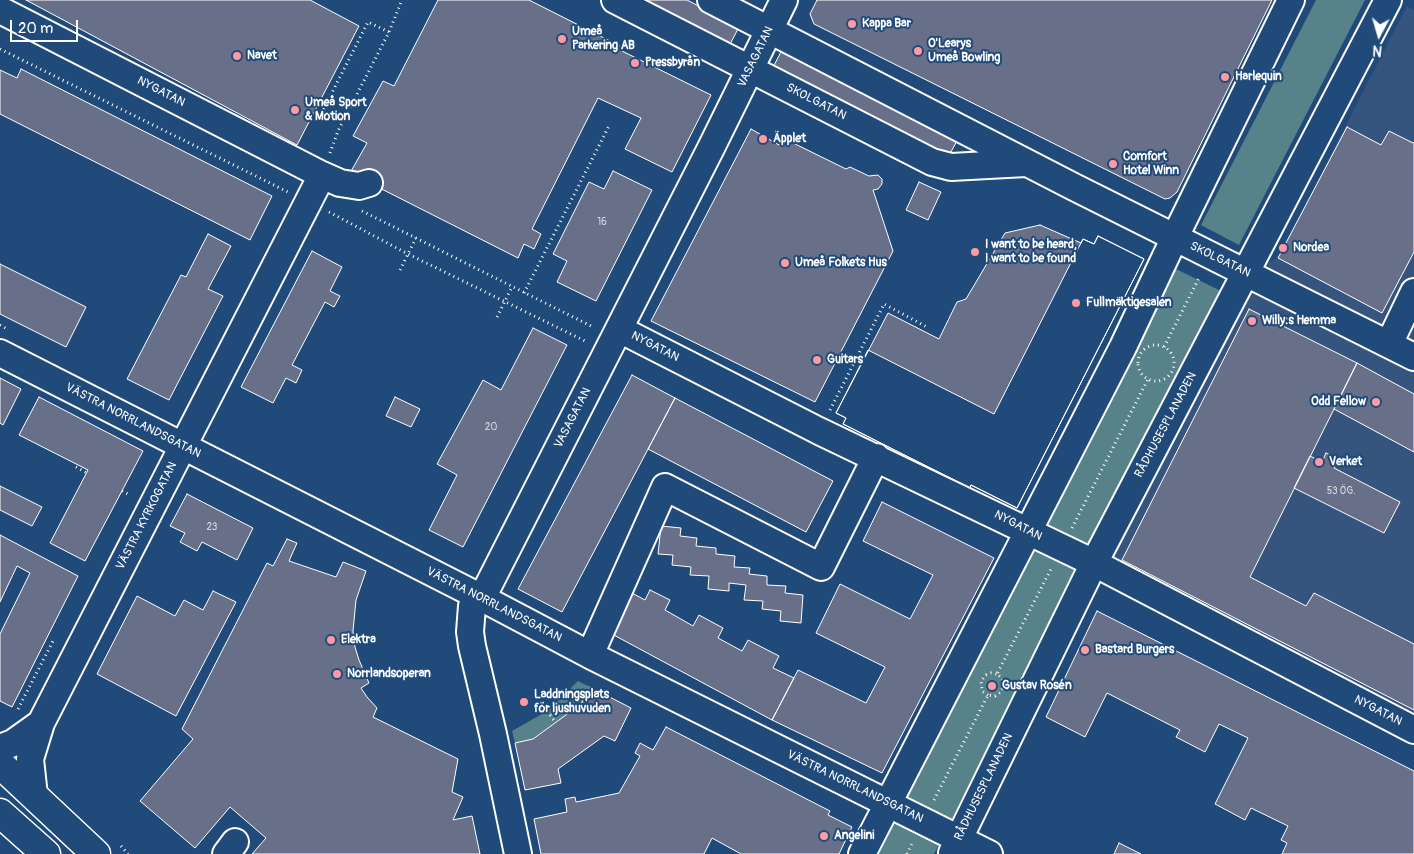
<!DOCTYPE html>
<html>
<head>
<meta charset="utf-8">
<style>
  body { margin:0 }
  #map { position:relative; width:1414px; height:854px; overflow:hidden; background:#1f4a7a; font-family:Pangolin,sans-serif }
  canvas { display:block }
  .north { position:absolute; left:1354px; top:10px; width:50px; height:50px; -webkit-text-stroke:4px #1f4a7a; paint-order:stroke; rotate:186deg; font-size:14px; font-weight:700; line-height:20px; text-align:center; color:#fff }
  .north::after { content:''; display:block; margin:auto; width:18px; height:22px; background:#fff; clip-path:polygon(50% 0,100% 100%,50% 72%,0 100%) }
  .scale { position:absolute; left:10px; top:20px; width:68px; height:22px; box-sizing:border-box; border:2px solid #fff; border-top:0; padding-left:6px; font-size:15px; line-height:18px; white-space:nowrap; color:#fff; -webkit-text-stroke:4px #1f4a7a; paint-order:stroke }
</style>
</head>
<body>
<div id="map">
<canvas width="1414" height="854"></canvas>
<div class="north">N</div>
<div class="scale">20 m</div>
</div>
<script>
const context = document.querySelector('canvas').getContext('2d');
context.lineJoin = 'round';
function paint(path, color) { context.fillStyle = color; context.fill(path, 'evenodd'); }
const toPath = rows => new Path2D(rows.map(r => 'M' + r).join(''));
function trace(path, color, width, dash) { context.strokeStyle = color; context.lineWidth = width; context.lineCap = dash ? 'butt' : 'round'; context.setLineDash(dash || []); context.stroke(path); }
function label(font, color, halo, rows, align = 'center') {
  context.font = font + ' Pangolin,sans-serif'; context.lineWidth = 4; context.setLineDash([]); context.textBaseline = 'middle'; context.strokeStyle = halo; context.fillStyle = color; for (const [text, x, y, turn = 0] of rows) {
    context.save(); context.translate(x, y); context.rotate((+turn || 0) * Math.PI / 180); context.textAlign = isNaN(turn) ? turn : align; if (halo) context.strokeText(text, 0, 0); context.fillText(text, 0, 0); context.restore();
  }
}
paint(toPath([
  [1407,6,1414,10,1414,730,1094,563,1246,273,1278,258]
]), '#35557e');
paint(toPath([
  [1316,0,1365,0,1239,245,1201,225],
  [1176,269,1221,291,934,854,879,854],
  [578,681,590,687,581,704,533,739,515,743,512,731,547,711]
]), '#578289');
const building = toPath([
  [26,0,310,0,359,26,297,145,26,0],
  [438,0,529,0,624,48,622,51,711,95,672,172,625,149,641,118,598,98,532,229,541,234,534,249,524,244,518,258,350,173,367,143,353,136,383,81,394,86,438,0],
  [630,0,687,0,739,27,727,50,630,0],
  [817,0,1272,0,1177,192,1170,198,1165,199,814,24,810,14,817,0],
  [782,50,958,139,946,161,771,71,782,50],
  [21,69,272,196,250,240,0,114,0,70,17,78,21,69],
  [1347,127,1381,145,1389,131,1413,143,1414,142,1414,252,1382,313,1278,258,1347,127],
  [751,129,779,145,783,138,846,169,850,167,869,176,878,175,882,179,882,184,878,189,873,190,893,251,815,402,651,321,751,129],
  [613,171,652,190,596,301,557,282,567,261,553,254,589,182,604,189,613,171],
  [919,182,941,192,928,220,906,210,919,182],
  [1040,225,1081,243,1083,239,1094,244,1098,236,1144,259,1017,508,971,485,970,488,843,424,846,418,836,413,888,313,939,339,957,302,966,299,1005,233,1040,225],
  [208,234,231,246,208,289,223,296,169,400,127,379,181,275,186,277,208,234],
  [1098,236,1144,259,1017,508,971,485,970,488,843,424,846,418,836,413,868,350,994,414,1083,239,1094,244,1098,236],
  [312,251,342,267,330,291,340,296,334,307,325,302,292,365,302,370,296,383,286,378,273,403,241,387,312,251],
  [0,264,86,307,66,347,0,314,0,264],
  [1249,309,1357,363,1250,577,1306,606,1314,593,1414,644,1414,710,1122,560,1249,309],
  [533,328,567,345,463,547,429,530,457,475,437,464,483,380,501,390,533,328],
  [1357,363,1414,394,1414,452,1334,409,1357,363],
  [632,375,675,398,562,612,518,589,632,375],
  [0,378,21,389,3,425,0,423,0,378],
  [39,397,143,451,85,561,50,543,88,470,19,435,39,397],
  [395,397,420,409,411,427,386,416,395,397],
  [675,398,833,481,806,532,648,449,675,398],
  [1326,453,1338,459,1334,468,1400,502,1384,533,1294,488,1310,456,1322,462,1326,453],
  [0,486,42,507,32,526,0,510,0,486],
  [187,494,253,528,237,560,202,542,197,551,180,542,185,533,170,526,187,494],
  [882,502,994,558,882,773,772,720,798,670,866,703,885,667,816,633,840,584,910,619,933,575,863,541,882,502],
  [661,526,681,528,680,536,697,538,696,546,716,548,716,554,735,556,734,567,750,568,749,574,767,576,767,585,786,586,785,593,803,595,801,623,780,621,781,611,762,609,763,601,744,600,746,585,729,583,729,591,708,589,709,576,690,575,691,567,672,565,673,555,658,554,661,526],
  [0,535,78,576,12,707,0,701,0,634,30,573,17,566,0,602,0,535],
  [287,539,297,543,289,561,336,577,343,562,366,571,356,600,353,631,355,647,359,660,369,683,361,688,367,697,377,708,373,717,458,759,452,792,463,797,453,820,472,816,480,854,252,854,266,838,230,807,195,848,140,801,193,739,182,729,267,563,273,566,287,539],
  [650,590,670,600,665,610,693,626,699,615,723,628,718,638,742,651,748,640,779,656,773,668,794,678,772,720,610,633,632,593,645,600,650,590],
  [213,591,236,602,176,716,97,674,137,596,175,616,184,600,203,610,213,591],
  [1097,611,1414,771,1414,854,1282,854,1287,843,1281,840,1288,826,1251,808,1245,820,1215,804,1248,738,1219,724,1205,752,1176,737,1180,730,1107,693,1085,737,1046,717,1097,611],
  [590,687,631,708,615,741,604,736,558,769,561,783,525,790,515,743,533,739,581,704,590,687],
  [666,727,830,811,828,815,852,827,839,854,741,854,712,838,704,854,541,854,534,819,567,812,565,799,575,797,576,802,619,793,640,756,635,753,640,743,653,750,666,727],
  [1119,843,1141,854,1114,854,1119,843]
]);
paint(building, '#677088');
trace(building, '#fff', 1);
const minor = toPath([
  [615,0,932,162,951,167,1026,163],
  [711,0,1074,187,1414,357],
  [0,10,322,175,340,183,359,186,369,183],
  [619,329,819,431,1094,563,1414,730],
  [1389,344,1414,292],
  [0,353,482,598,590,655,989,854],
  [590,655,665,487,821,567,876,457],
  [0,748,13,743,41,723],
  [34,796,30,759,41,723,322,175],
  [952,853,1094,563,1388,0],
  [226,854,235,842],
  [518,854,493,734,472,646,470,632,472,606,482,598,712,146,784,0],
  [862,854,1123,347,1175,237,1291,0]
]);
const major = toPath([
  [0,764,96,854],
  [0,813,46,854]
]);
trace(minor, '#fff', 30);
trace(major, '#fff', 31);
trace(toPath([
  [0,49,288,192],
  [319,118,368,22,389,32],
  [330,153,338,131,389,32,402,0],
  [362,211,593,327],
  [329,212,408,254,587,342],
  [400,270,416,238],
  [524,293,610,124],
  [497,317,512,287],
  [0,325,7,329],
  '1138 363a18 18 0 1 1 36 0a18 18 0 1 1-36 0Z',
  [1164,347,1200,276],
  [830,410,884,304,927,327],
  [76,467,87,473],
  [122,491,130,495],
  [1072,528,1148,379],
  [988,695,982,691,981,681,986,675,991,673,997,674],
  [18,709,53,641],
  [547,711,556,723],
  [934,800,988,695,995,696,1001,692,1004,685,1002,678,997,674,1051,569],
  [121,846,128,854],
  [907,854,913,841]
]), '#fff', 3, [1, 4]);
trace(minor, '#1f4a7a', 26);
trace(major, '#1f4a7a', 28);
for (const [x, y, r, color] of [
  [852,24,5,"#ff9aa2"],
  [562,39,5,"#ff9aa2"],
  [918,51,5,"#ff9aa2"],
  [237,56,5,"#ff9aa2"],
  [635,63,5,"#ff9aa2"],
  [1225,77,5,"#ff9aa2"],
  [295,110,5,"#ff9aa2"],
  [763,139,5,"#ff9aa2"],
  [1113,164,5,"#ff9aa2"],
  [1283,248,5,"#ff9aa2"],
  [975,252,5,"#ff9aa2"],
  [785,263,5,"#ff9aa2"],
  [1076,303,5,"#ff9aa2"],
  [1252,321,5,"#ff9aa2"],
  [817,360,5,"#ff9aa2"],
  [1376,402,5,"#ff9aa2"],
  [1319,462,5,"#ff9aa2"],
  [331,640,5,"#ff9aa2"],
  [1085,650,5,"#ff9aa2"],
  [337,674,5,"#ff9aa2"],
  [992,686,5,"#ff9aa2"],
  [524,702,5,"#ff9aa2"],
  [824,836,5,"#ff9aa2"]
]) { const dot = new Path2D(); dot.arc(x, y, r, 0, 2 * Math.PI); context.fillStyle = color; context.fill(dot); trace(dot, '#1f4a7a', 2); }
label('10px', '#d9dbe1', null, [
  ["16",602,222],
  ["20",491,427],
  ["53 ÖG.",1341,491],
  ["23",212,527]
]);
label('bold 12px', '#fff', '#1f4a7a', [
  ["Kappa Bar",862,24],
  ["Umeå",572,32],
  ["Parkering AB",572,46],
  ["O'Learys",928,44],
  ["Umeå Bowling",928,58],
  ["Navet",247,56],
  ["Pressbyrån",645,63],
  ["Harlequin",1235,77],
  ["Umeå Sport",305,103],
  ["& Motion",305,117],
  ["Äpplet",773,139],
  ["Comfort",1123,157],
  ["Hotel Winn",1123,171],
  ["I want to be heard,",985,245],
  ["I want to be found",985,259],
  ["Nordea",1293,248],
  ["Umeå Folkets Hus",795,263],
  ["Fullmäktigesalen",1086,303],
  ["Willy:s Hemma",1262,321],
  ["Guitars",827,360],
  ["Odd Fellow",1366,402,"right"],
  ["Verket",1329,462],
  ["Elektra",341,640],
  ["Bastard Burgers",1095,650],
  ["Norrlandsoperan",347,674],
  ["Gustav Rosén",1002,686],
  ["Laddningsplats",534,695],
  ["för ljushuvuden",534,709],
  ["Angelini",834,836]
], 'left');
label('12px', '#fff', '#1f4a7a', [
  ["VASAGATAN",756,57,-64],
  ["NYGATAN",161,92,27],
  ["SKOLGATAN",816,102,27],
  ["SKOLGATAN",1220,260,26],
  ["NYGATAN",655,347,27],
  ["VASAGATAN",573,418,-63],
  ["VÄSTRA NORRLANDSGATAN",133,421,27],
  ["RÅDHUSESPLANADEN",1166,425,-62],
  ["VÄSTRA KYRKOGATAN",147,516,-63],
  ["NYGATAN",1018,526,27],
  ["VÄSTRA NORRLANDSGATAN",494,605,27],
  ["NYGATAN",1378,711,27],
  ["VÄSTRA NORRLANDSGATAN",855,787,26],
  ["RÅDHUSESPLANADEN",984,787,-64]
]);
</script>
</body>
</html>
